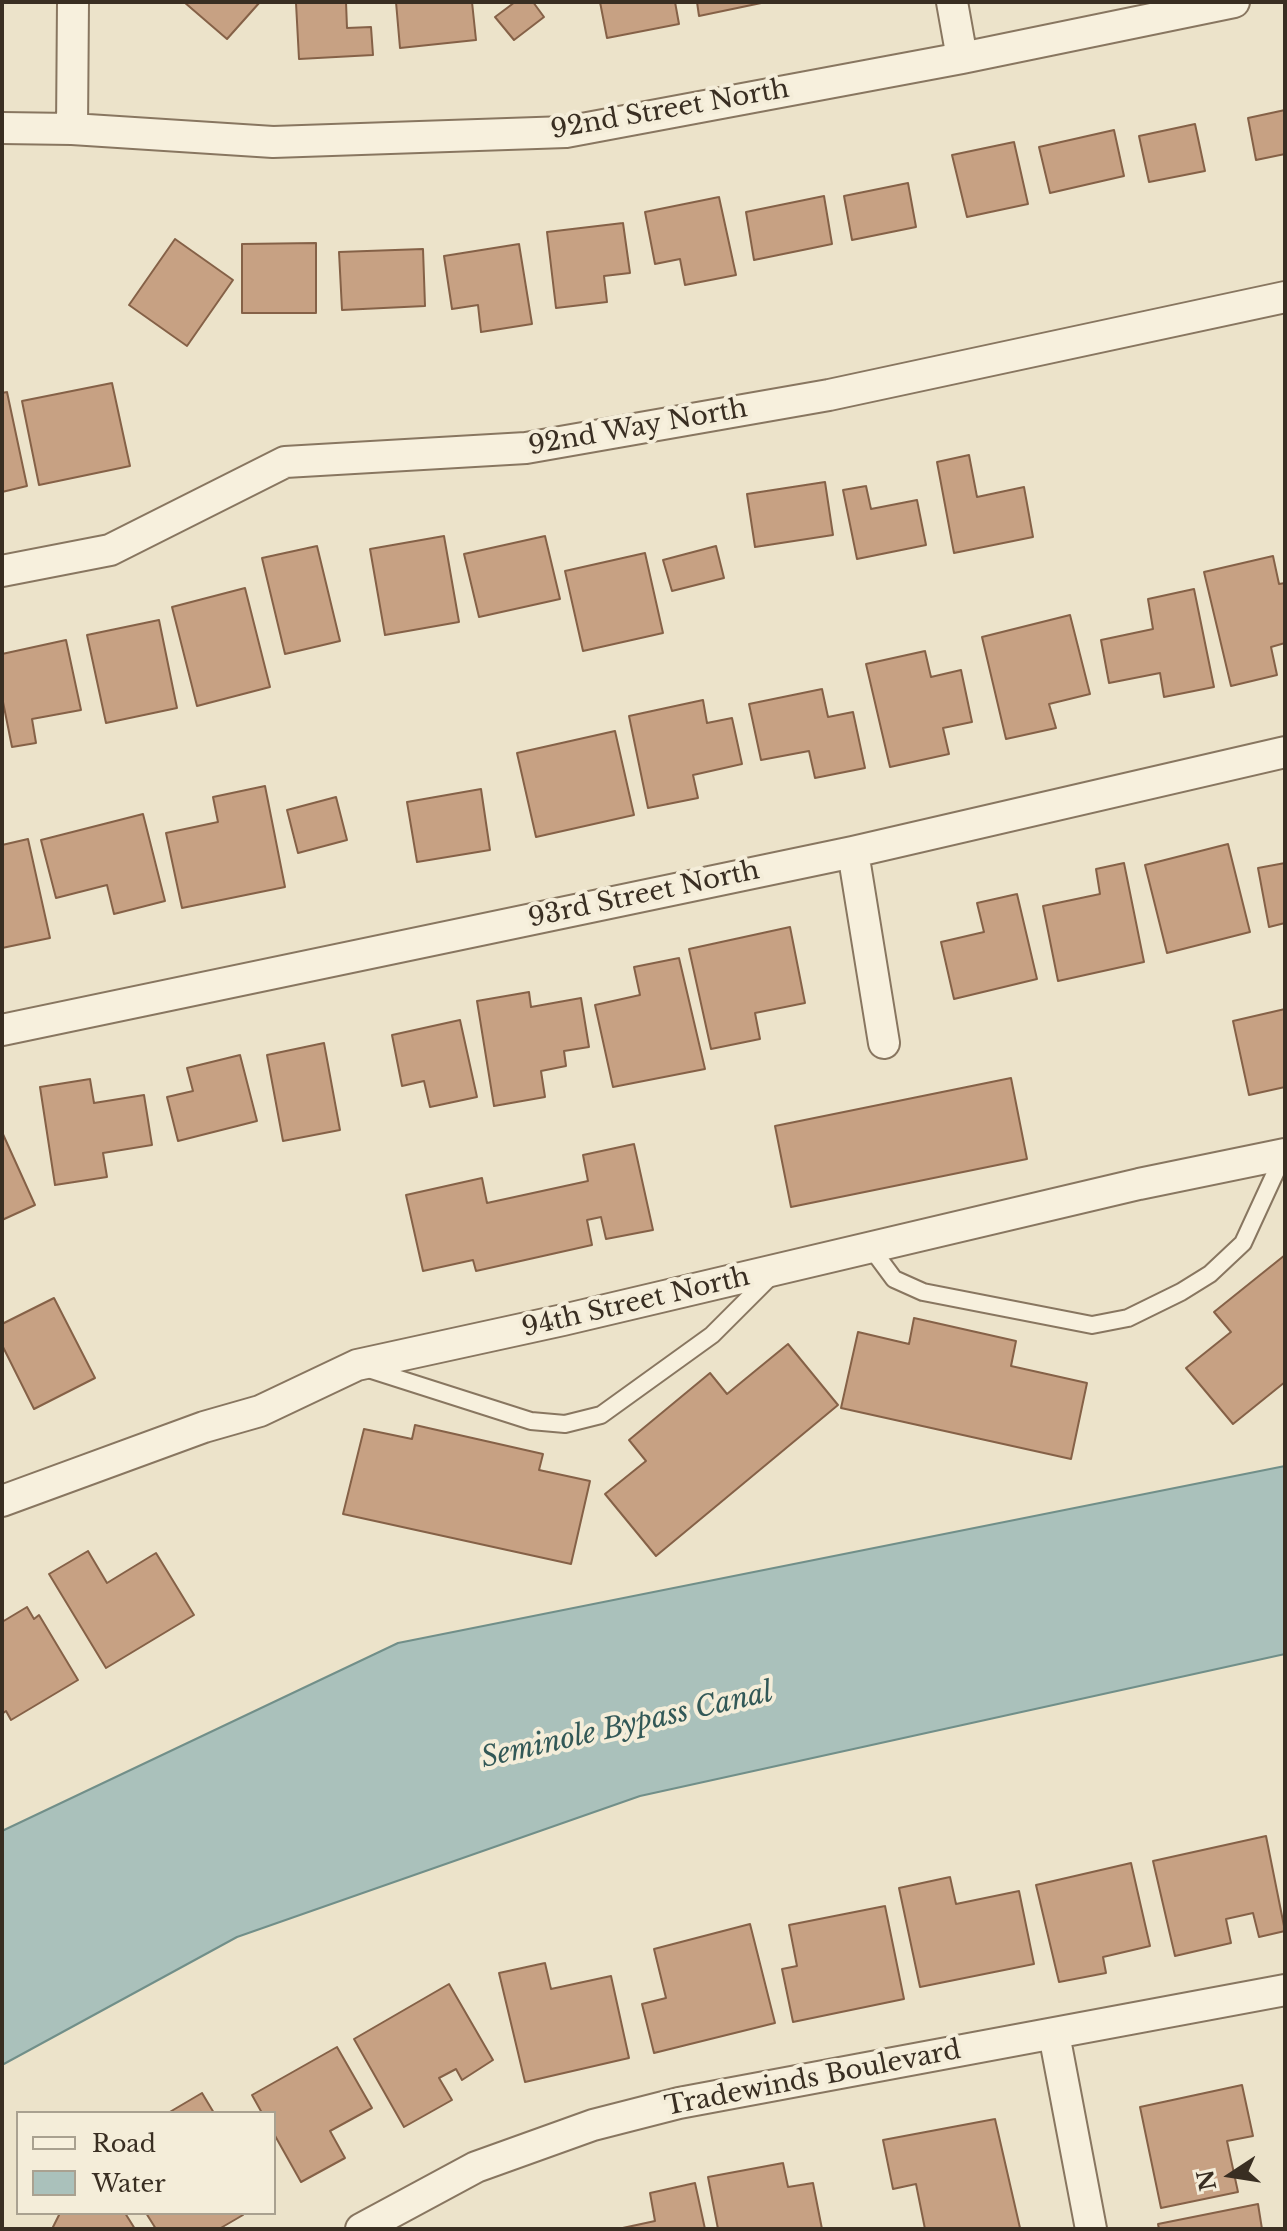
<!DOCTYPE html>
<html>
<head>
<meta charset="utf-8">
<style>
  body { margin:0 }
  #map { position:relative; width:1287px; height:2231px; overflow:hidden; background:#ece3ca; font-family:"Libre Baskerville",serif }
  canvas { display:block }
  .frame { position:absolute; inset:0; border:4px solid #392e22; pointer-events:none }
  .legend { position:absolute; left:16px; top:2111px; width:260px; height:104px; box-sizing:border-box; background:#f4edd9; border:2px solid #a9a190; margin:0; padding:10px 14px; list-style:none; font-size:24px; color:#392e22 }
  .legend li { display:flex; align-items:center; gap:16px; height:40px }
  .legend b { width:40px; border:2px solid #a9a190 }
  .north { position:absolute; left:1191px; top:2135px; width:80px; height:80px; -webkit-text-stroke:6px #f4edd9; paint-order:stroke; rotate:258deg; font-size:22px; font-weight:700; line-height:32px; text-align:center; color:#392e22 }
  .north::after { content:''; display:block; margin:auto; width:28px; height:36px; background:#392e22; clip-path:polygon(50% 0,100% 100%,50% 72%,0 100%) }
</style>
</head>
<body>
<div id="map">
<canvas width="1287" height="2231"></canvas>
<div class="frame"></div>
<ul class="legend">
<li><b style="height:10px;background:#f7f0dd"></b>Road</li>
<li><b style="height:22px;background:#aac1bb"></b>Water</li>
</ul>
<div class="north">N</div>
</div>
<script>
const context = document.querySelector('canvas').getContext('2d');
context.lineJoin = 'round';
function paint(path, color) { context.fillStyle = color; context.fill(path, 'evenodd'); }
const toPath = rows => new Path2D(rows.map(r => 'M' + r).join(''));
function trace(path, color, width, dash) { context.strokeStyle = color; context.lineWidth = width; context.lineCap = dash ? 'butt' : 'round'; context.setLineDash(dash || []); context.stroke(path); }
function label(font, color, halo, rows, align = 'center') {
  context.font = font + ' "Libre Baskerville",serif'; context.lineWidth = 8; context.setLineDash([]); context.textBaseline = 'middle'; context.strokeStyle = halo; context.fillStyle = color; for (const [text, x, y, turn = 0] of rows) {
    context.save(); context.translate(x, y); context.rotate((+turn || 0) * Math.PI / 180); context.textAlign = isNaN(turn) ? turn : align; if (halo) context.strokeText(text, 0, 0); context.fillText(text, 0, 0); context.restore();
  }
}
const water = toPath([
  [1285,1466,1285,1654,640,1796,237,1937,2,2065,2,1831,398,1643,1285,1466]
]);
paint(water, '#aac1bb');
trace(water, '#718f89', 2);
const building = toPath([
  [184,2,260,2,227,39,184,2],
  [346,2,347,28,371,27,373,55,299,59,296,3,346,2],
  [396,2,472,2,476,40,400,48,396,2],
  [515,2,533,2,544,17,514,40,495,17,515,2],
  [600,2,675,2,679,24,607,38,600,2],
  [697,2,766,2,699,16,697,2],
  [1285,110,1285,154,1256,160,1248,118,1285,110],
  [1195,124,1205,171,1149,182,1139,136,1195,124],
  [1114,130,1124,176,1050,193,1039,147,1114,130],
  [1014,142,1028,204,967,217,952,155,1014,142],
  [908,183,916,227,852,240,844,196,908,183],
  [824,196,832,244,754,260,746,212,824,196],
  [719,197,736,275,685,285,680,259,655,264,645,212,719,197],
  [623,223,630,273,604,276,607,302,556,308,547,232,623,223],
  [175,239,233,280,187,346,129,305,175,239],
  [316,243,316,313,242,313,242,244,316,243],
  [519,244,532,324,481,332,478,305,452,309,444,256,519,244],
  [423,249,425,306,342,310,339,252,423,249],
  [112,383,130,466,39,485,22,401,112,383],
  [7,392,27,486,2,492,2,393,7,392],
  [969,455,977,497,1024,487,1033,537,954,553,937,462,969,455],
  [825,482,833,535,755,547,747,494,825,482],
  [866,486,871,509,917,500,926,545,857,559,843,490,866,486],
  [444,536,459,622,385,635,370,549,444,536],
  [545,536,560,599,479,617,464,554,545,536],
  [317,546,340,641,285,654,262,558,317,546],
  [716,546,724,578,672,591,663,560,716,546],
  [645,553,663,633,583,651,565,571,645,553],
  [1273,556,1279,584,1285,583,1285,643,1271,647,1277,675,1231,686,1204,572,1273,556],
  [245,588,270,687,197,706,172,607,245,588],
  [1194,589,1214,687,1164,697,1160,673,1109,683,1101,640,1153,629,1148,599,1194,589],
  [1070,615,1090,694,1049,704,1056,728,1006,739,982,637,1070,615],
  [159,620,177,708,106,723,87,635,159,620],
  [66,640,81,710,32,719,36,743,12,747,2,697,2,654,66,640],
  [925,651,931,677,961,670,972,722,943,728,949,754,890,767,866,664,925,651],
  [822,689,828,717,853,712,865,768,815,778,809,751,761,760,749,704,822,689],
  [703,700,707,723,732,718,742,764,693,775,698,798,648,808,629,716,703,700],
  [615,731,634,815,536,837,517,753,615,731],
  [265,786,285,887,182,908,166,833,218,822,213,797,265,786],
  [481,789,490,850,417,862,407,802,481,789],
  [336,797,347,840,298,853,287,810,336,797],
  [143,814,165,901,114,914,107,885,56,898,41,840,143,814],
  [28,839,50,938,2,948,2,845,28,839],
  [1228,844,1250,932,1167,953,1145,865,1228,844],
  [1124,863,1144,962,1058,981,1043,906,1100,894,1096,869,1124,863],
  [1285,863,1285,923,1269,927,1258,868,1285,863],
  [1017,894,1037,979,954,999,941,942,984,932,977,903,1017,894],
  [790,927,805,1003,755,1013,760,1039,711,1049,689,949,790,927],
  [679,958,705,1069,613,1087,595,1005,640,995,634,967,679,958],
  [529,992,531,1007,581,998,589,1047,564,1051,566,1066,541,1071,545,1097,494,1106,477,1001,529,992],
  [1285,1009,1285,1087,1249,1095,1233,1021,1285,1009],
  [460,1020,477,1097,430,1107,424,1081,402,1086,392,1035,460,1020],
  [324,1043,340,1130,283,1141,267,1055,324,1043],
  [240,1055,257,1121,178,1141,167,1097,193,1091,187,1068,240,1055],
  [1011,1078,1027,1159,791,1207,775,1126,1011,1078],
  [90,1079,94,1103,144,1095,152,1145,103,1153,107,1177,55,1185,40,1087,90,1079],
  [2,1132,35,1205,2,1220,2,1132],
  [634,1144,653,1230,606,1239,601,1217,587,1220,592,1245,476,1271,473,1260,423,1271,406,1195,482,1178,487,1203,588,1181,583,1155,634,1144],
  [1285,1255,1285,1382,1233,1424,1186,1368,1231,1332,1214,1312,1285,1255],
  [54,1298,95,1378,34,1409,2,1345,2,1324,54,1298],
  [914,1318,1016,1341,1011,1366,1087,1383,1071,1459,841,1408,858,1332,909,1344,914,1318],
  [788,1344,838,1405,656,1556,605,1494,646,1461,629,1440,710,1373,727,1394,788,1344],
  [415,1425,543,1454,539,1470,590,1481,571,1564,343,1514,364,1429,412,1439,415,1425],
  [88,1551,107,1583,156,1553,194,1615,106,1668,49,1574,88,1551],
  [27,1607,34,1619,39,1615,78,1680,11,1720,6,1711,2,1714,2,1622,27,1607],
  [1266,1836,1285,1931,1259,1937,1253,1913,1226,1919,1231,1943,1175,1956,1153,1861,1266,1836],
  [1131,1863,1150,1946,1103,1957,1106,1973,1059,1982,1036,1885,1131,1863],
  [950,1877,956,1904,1019,1891,1034,1964,920,1987,899,1888,950,1877],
  [885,1906,904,1999,793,2022,782,1969,797,1966,789,1925,885,1906],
  [750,1924,775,2023,654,2053,642,2004,666,1998,654,1949,750,1924],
  [545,1963,551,1989,611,1976,629,2058,525,2082,499,1973,545,1963],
  [449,1984,493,2060,462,2080,456,2069,439,2078,452,2100,404,2127,354,2039,449,1984],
  [337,2047,372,2108,330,2131,345,2158,301,2182,274,2134,274,2113,262,2113,252,2095,337,2047],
  [1242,2085,1253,2136,1227,2141,1238,2192,1161,2208,1140,2107,1242,2085],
  [202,2093,214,2113,168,2113,202,2093],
  [995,2119,1020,2228,925,2229,916,2184,893,2189,883,2140,995,2119],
  [783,2163,788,2187,813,2183,822,2229,718,2229,708,2177,783,2163],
  [695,2183,705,2229,618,2229,655,2221,650,2193,695,2183],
  [1258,2204,1262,2229,1159,2229,1158,2224,1258,2204],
  [60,2213,125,2213,135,2229,52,2229,60,2213],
  [146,2213,241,2213,243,2215,219,2229,156,2229,146,2213]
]);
paint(building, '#c7a183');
trace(building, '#856147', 2);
const service = toPath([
  [871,1248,894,1279,923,1292,1092,1325,1128,1318,1181,1292,1210,1274,1243,1243,1284,1154],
  [365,1368,531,1421,565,1424,601,1415,712,1335,773,1274]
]);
const minor = toPath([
  [952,2,962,58],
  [2,128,72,129,273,142,566,132,962,58,1234,2],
  [72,129,73,2],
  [2,571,110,550,285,462,526,448,829,395,1285,297],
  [853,852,884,1043],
  [2,1030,853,852,1285,752],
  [2,1501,204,1427,260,1411,357,1365,563,1320,1139,1184,1285,1154],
  [1054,2034,1091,2229],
  [361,2229,476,2167,593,2125,679,2103,1285,1990]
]);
trace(service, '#887660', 20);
trace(minor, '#887660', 34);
trace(service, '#f7f0dd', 16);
trace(minor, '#f7f0dd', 30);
label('26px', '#392e22', '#f4edd9', [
  ["92nd Street North",670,110,-10],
  ["92nd Way North",638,428,-10],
  ["93rd Street North",644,895,-12],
  ["94th Street North",636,1303,-13],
  ["Tradewinds Boulevard",813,2079,-11]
]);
label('italic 28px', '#325857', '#f4edd9', [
  ["Seminole Bypass Canal",627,1726,-13]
]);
</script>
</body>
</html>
